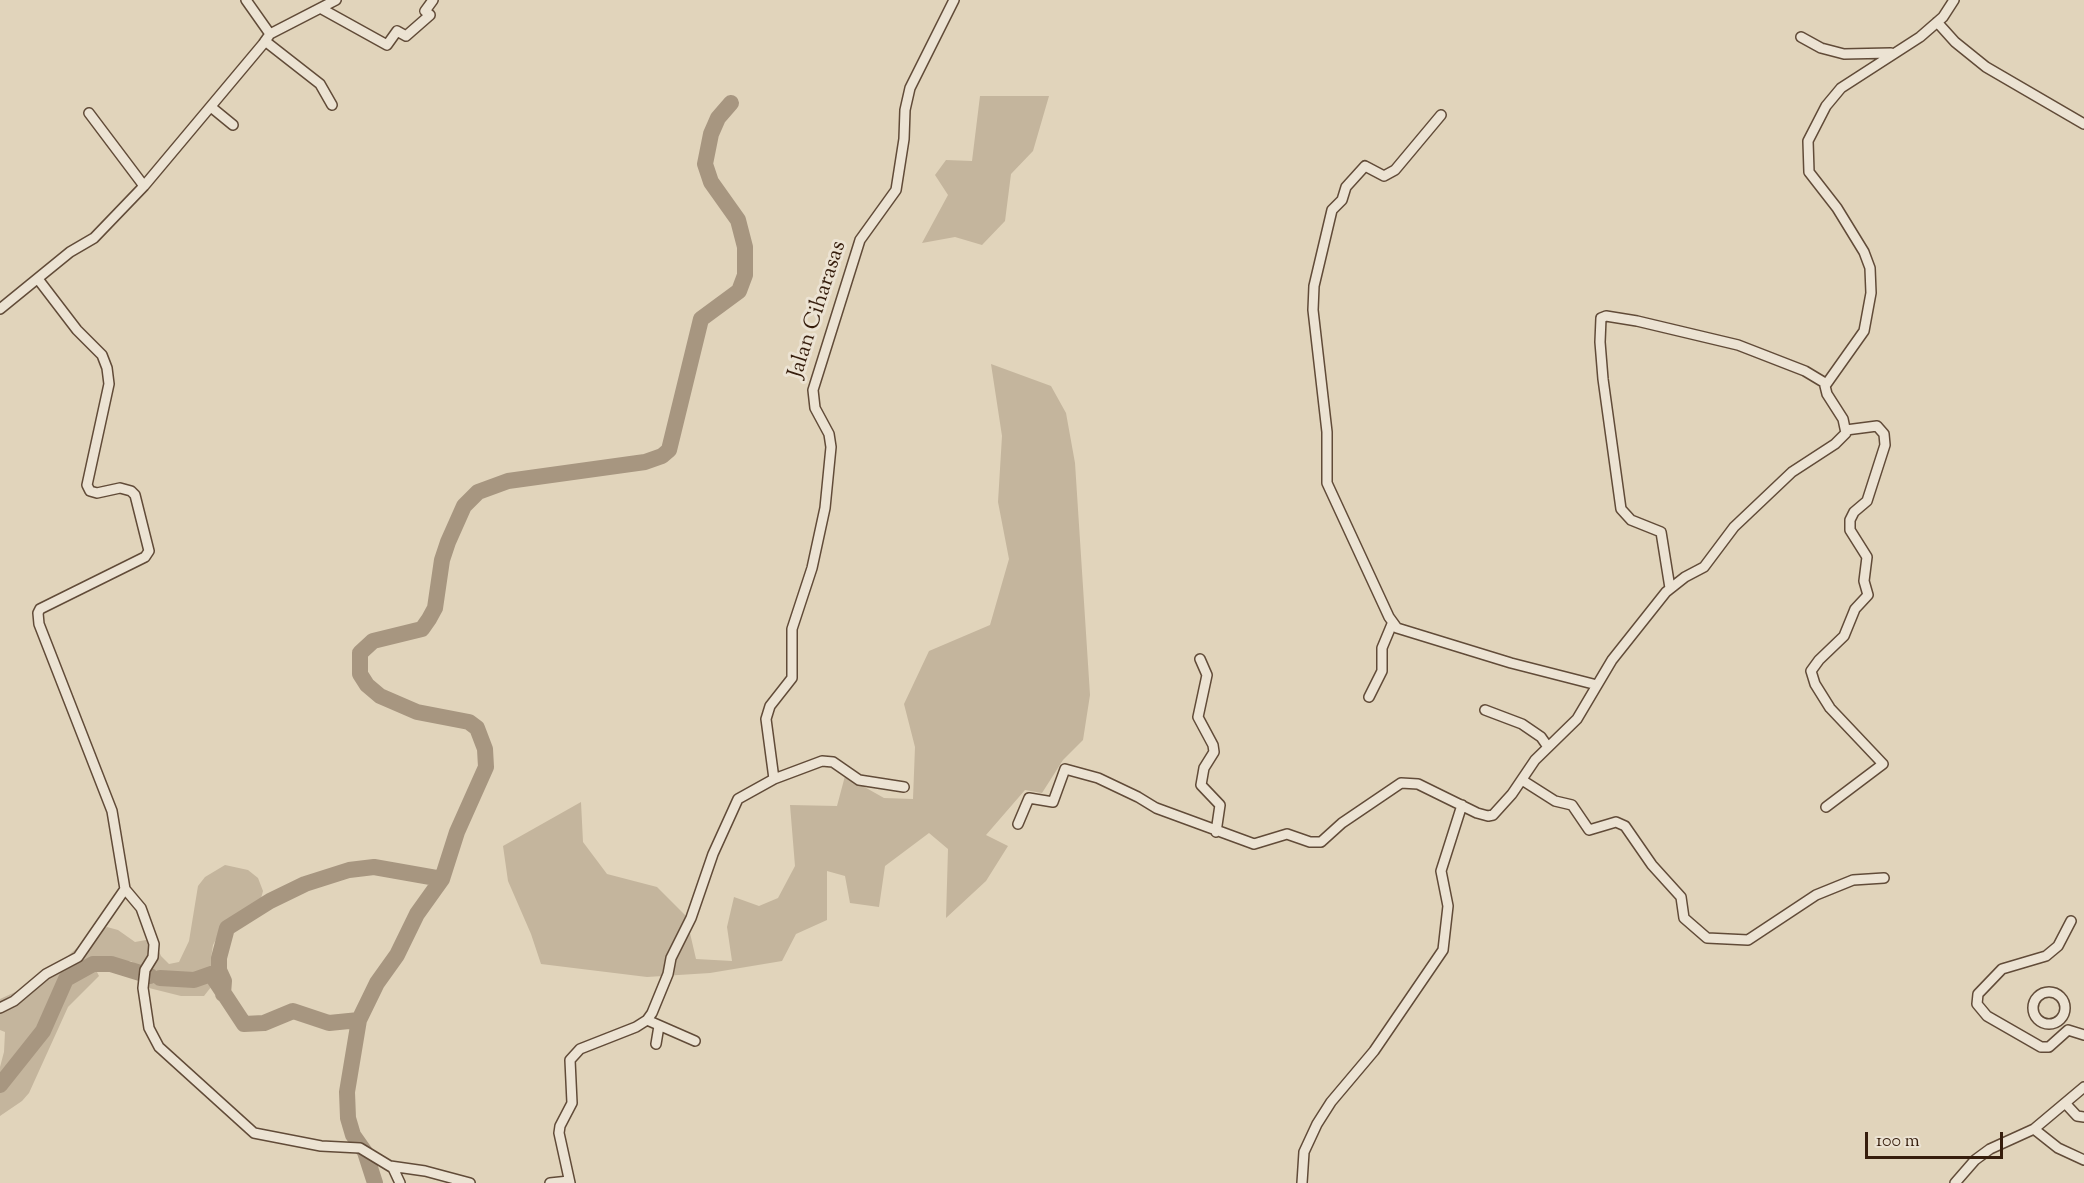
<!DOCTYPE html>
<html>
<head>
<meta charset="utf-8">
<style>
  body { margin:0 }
  #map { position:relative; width:2084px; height:1183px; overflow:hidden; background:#e1d4bb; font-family:"Sorts Mill Goudy",serif }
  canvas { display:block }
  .scale { position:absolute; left:1865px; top:1132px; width:138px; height:27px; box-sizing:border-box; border:3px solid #361d0c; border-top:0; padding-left:8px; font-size:18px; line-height:21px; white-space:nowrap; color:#361d0c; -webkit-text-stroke:4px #ece3d3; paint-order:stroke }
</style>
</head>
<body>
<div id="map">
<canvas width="2084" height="1183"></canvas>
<div class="scale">100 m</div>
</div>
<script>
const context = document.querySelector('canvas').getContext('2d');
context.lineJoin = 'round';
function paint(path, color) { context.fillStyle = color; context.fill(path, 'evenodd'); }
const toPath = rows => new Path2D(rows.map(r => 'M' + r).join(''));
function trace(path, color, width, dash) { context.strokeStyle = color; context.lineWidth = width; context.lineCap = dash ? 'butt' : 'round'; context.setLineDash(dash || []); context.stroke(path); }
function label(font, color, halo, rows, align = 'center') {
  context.font = font + ' "Sorts Mill Goudy",serif'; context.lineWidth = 6; context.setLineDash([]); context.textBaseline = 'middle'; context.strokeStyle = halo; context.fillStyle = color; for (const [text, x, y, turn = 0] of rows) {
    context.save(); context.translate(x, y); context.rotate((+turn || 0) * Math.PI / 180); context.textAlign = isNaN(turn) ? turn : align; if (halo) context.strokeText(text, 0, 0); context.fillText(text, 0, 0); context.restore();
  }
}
paint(toPath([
  [980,96,1049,96,1033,151,1011,174,1005,221,982,245,955,237,922,243,948,195,935,175,946,160,972,161],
  [991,364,1051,386,1066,413,1075,463,1090,695,1083,740,1063,760,1042,793,1025,790,986,835,1008,846,986,881,946,918,948,849,929,833,885,866,879,907,850,903,845,876,827,871,827,920,796,934,782,961,710,973,647,977,541,964,531,934,508,881,503,846,581,802,583,842,607,874,657,887,686,916,696,959,732,961,727,927,734,897,759,906,778,898,795,866,790,805,837,806,845,776,884,798,913,799,915,747,904,704,929,651,990,625,1009,559,998,502,1002,436],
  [225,865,248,870,258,878,263,891,260,902,223,926,213,945,211,958,214,969,211,974,211,987,204,996,181,996,145,987,152,976,131,961,93,964,99,976,68,1007,29,1093,22,1101,0,1116,0,1067,4,1052,5,1032,0,1030,0,999,22,989,53,969,87,939,107,927,118,930,135,942,146,940,156,945,161,956,169,964,179,962,189,941,198,886,205,877]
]), '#c4b59d');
trace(toPath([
  [160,978,194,980,211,974,244,1024,264,1023,293,1011,329,1023,359,1020],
  [223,994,224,981,219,970,219,958,227,928,270,901,305,884,349,870,374,867,442,879],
  [0,1085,43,1031,66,979,93,964,111,964,150,976],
  [375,1183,365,1152,353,1135,348,1118,347,1092,359,1020,377,983,397,955,417,914,442,879,457,832,486,767,485,749,477,728,469,722,417,712,380,696,367,685,360,674,360,653,373,641,422,629,429,619,435,608,442,560,448,542,464,506,478,492,508,481,645,462,662,456,669,450,701,319,739,291,745,275,745,247,738,220,711,182,705,164,711,134,718,118,731,103]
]), '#a79680', 16);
const street = toPath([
  [322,9,387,45,397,31,406,36,430,15,425,11,433,0],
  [1937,22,1955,42,1986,67,2084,124],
  [270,34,336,0],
  [1801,37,1821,48,1844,54,1891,53],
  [265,41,320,84,332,105],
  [211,107,233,125],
  [89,113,144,186],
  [1441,115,1395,170,1384,176,1365,166,1346,187,1342,200,1332,210,1314,286,1313,310,1327,432,1327,483,1389,617,1397,628,1511,663,1597,685],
  [0,309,70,252,94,238,144,186,263,44,270,34,246,0],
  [1670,588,1661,532,1631,520,1621,509,1603,379,1600,342,1601,318,1606,316,1637,321,1738,345,1805,371,1825,383],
  [1200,659,1207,675,1198,717,1213,745,1214,752,1204,768,1201,785,1220,805,1216,832],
  [1369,697,1382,671,1382,648,1392,624],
  [1485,710,1522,724,1541,737,1548,747],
  [774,779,766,719,770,706,792,678,792,629,812,568,825,508,831,447,829,434,815,408,813,390,860,240,896,190,904,139,905,110,910,88,954,0],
  [1522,780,1555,801,1572,805,1589,830,1616,822,1625,826,1652,865,1681,897,1684,918,1707,938,1748,940,1816,895,1853,880,1884,878],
  [1826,807,1883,764,1830,708,1815,684,1811,671,1819,660,1844,636,1855,609,1868,595,1864,581,1867,557,1850,530,1850,520,1854,512,1867,501,1885,445,1884,434,1877,426,1846,430],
  [1018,824,1029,798,1053,802,1065,769,1098,778,1138,797,1156,808,1254,844,1287,834,1310,842,1321,842,1342,823,1401,783,1418,784,1477,813,1488,816,1493,815,1512,794,1535,760,1577,719,1612,660,1666,592,1685,577,1704,567,1734,527,1792,472,1835,444,1846,433,1843,419,1827,394,1825,386,1864,331,1871,293,1870,268,1864,252,1837,208,1809,172,1808,141,1826,106,1841,88,1920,37,1943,17,1954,0],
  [125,889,141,908,154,944,153,957,145,970,143,988,149,1028,159,1047,254,1133,321,1146,360,1148,393,1168,400,1183],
  [2071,921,2058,946,2046,956,2002,969,1978,994,1977,1004,1987,1016,2041,1047,2049,1047,2068,1030,2084,1035],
  '2033 1008a16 16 0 1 1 32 0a16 16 0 1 1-32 0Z',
  [0,1008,14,1001,46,974,78,957,125,889,112,811,39,624,38,613,40,609,145,557,149,551,135,495,131,491,120,488,97,493,90,491,87,485,109,384,107,368,102,355,77,330,38,279],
  [647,1020,695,1041],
  [656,1044,659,1026],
  [2065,1103,2077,1116,2084,1117],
  [2034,1129,2058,1148,2084,1160],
  [390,1166,425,1171,470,1183],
  [550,1183,569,1181],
  [570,1183,559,1133,560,1126,572,1103,570,1060,580,1049,636,1027,647,1020,652,1013,668,974,671,958,691,918,713,854,738,799,774,779,822,761,833,762,859,780,904,787],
  [1302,1183,1304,1152,1317,1124,1331,1102,1374,1051,1443,950,1448,906,1441,871,1462,805],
  [1955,1183,1975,1160,1990,1149,2034,1129,2084,1087]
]);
trace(street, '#614b38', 12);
trace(street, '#ece3d3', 9);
label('22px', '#361d0c', '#ece3d3', [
  ["Jalan Ciharasas",819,310,-72]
]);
</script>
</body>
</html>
